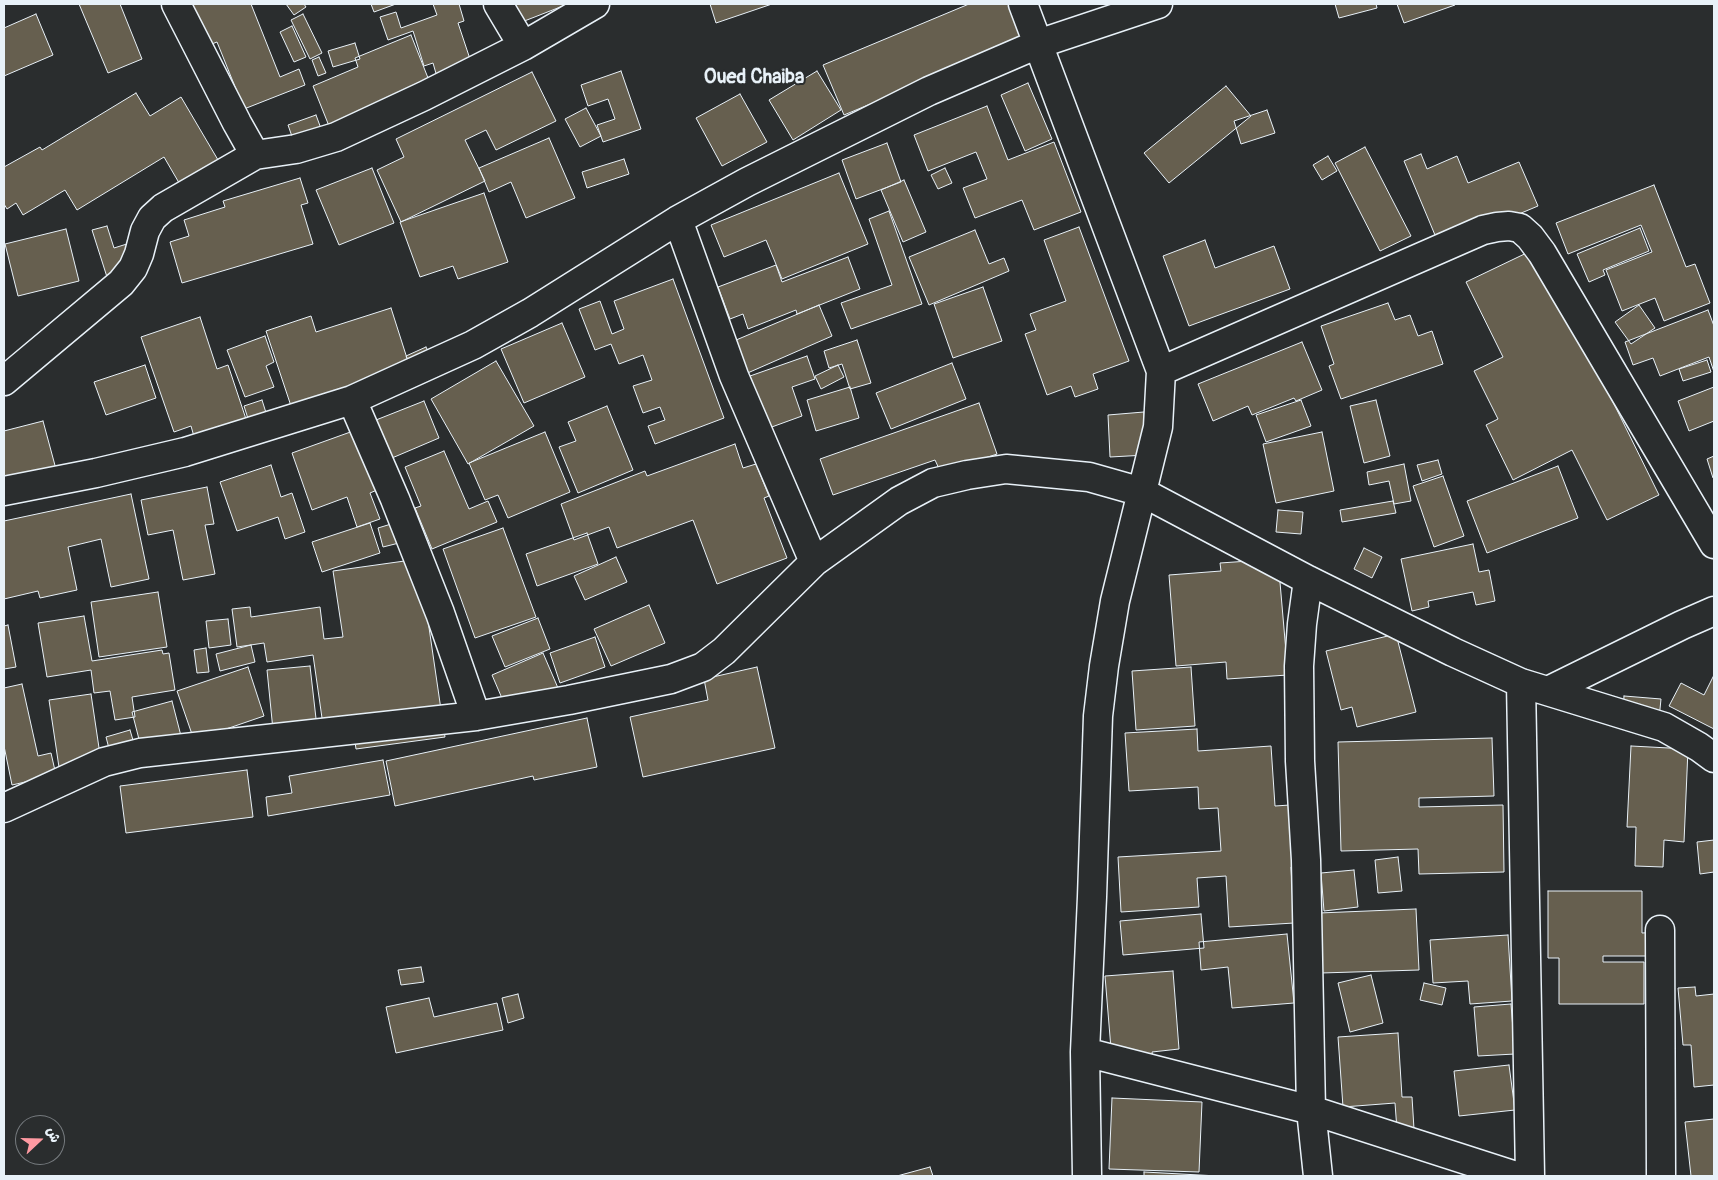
<!DOCTYPE html>
<html>
<head>
<meta charset="utf-8">
<style>
  body { margin:0 }
  #map { position:relative; width:1718px; height:1180px; overflow:hidden; background:#2a2d2e; font-family:Pangolin,"Playpen Sans Arabic",sans-serif }
  canvas { display:block }
  .frame { position:absolute; inset:0; border:5px solid #e8f1f8; pointer-events:none }
  .north { position:absolute; left:15px; top:1115px; width:50px; height:50px; box-sizing:border-box; background:#2a2d2e; border:1px solid #767b7f; border-radius:50%; rotate:69deg; font-size:14px; font-weight:700; line-height:20px; text-align:center; color:#e8f1f8 }
  .north::after { content:''; display:block; margin:auto; width:18px; height:22px; background:#ff9aa2; clip-path:polygon(50% 0,100% 100%,50% 72%,0 100%) }
</style>
</head>
<body>
<div id="map">
<canvas width="1718" height="1180"></canvas>
<div class="frame"></div>
<div class="north">ش</div>
</div>
<script>
const context = document.querySelector('canvas').getContext('2d');
context.lineJoin = 'round';
function paint(path, color) { context.fillStyle = color; context.fill(path, 'evenodd'); }
const toPath = rows => new Path2D(rows.map(r => 'M' + r).join(''));
function trace(path, color, width, dash) { context.strokeStyle = color; context.lineWidth = width; context.lineCap = dash ? 'butt' : 'round'; context.setLineDash(dash || []); context.stroke(path); }
function label(font, color, halo, rows, align = 'center') {
  context.font = font + ' Pangolin,sans-serif'; context.lineWidth = 4; context.setLineDash([]); context.textBaseline = 'middle'; context.strokeStyle = halo; context.fillStyle = color; for (const [text, x, y, turn = 0] of rows) {
    context.save(); context.translate(x, y); context.rotate((+turn || 0) * Math.PI / 180); context.textAlign = isNaN(turn) ? turn : align; if (halo) context.strokeText(text, 0, 0); context.fillText(text, 0, 0); context.restore();
  }
}
const building = toPath([
  [79,4,120,4,142,59,108,73,79,4],
  [186,4,251,4,280,77,299,69,305,85,244,109,217,42,204,47,186,4],
  [286,4,304,4,306,7,294,15,286,4],
  [371,4,396,4,374,12,371,4],
  [433,4,459,4,464,21,458,23,472,65,437,77,433,63,424,66,413,31,388,40,380,17,396,12,401,28,437,15,433,4],
  [500,4,568,4,509,27,500,4],
  [710,4,772,4,716,23,710,4],
  [969,4,1009,4,1024,40,844,115,823,65,969,4],
  [1335,4,1376,4,1377,8,1339,18,1335,4],
  [1397,4,1455,4,1455,5,1404,23,1397,4],
  [36,14,53,55,4,76,4,28,36,14],
  [303,14,322,53,310,59,291,20,303,14],
  [292,26,306,57,294,62,280,32,292,26],
  [411,35,432,88,331,131,313,86,358,67,355,58,411,35],
  [355,43,360,59,333,67,328,51,355,43],
  [319,57,326,73,318,76,312,60,319,57],
  [621,71,641,129,603,142,597,125,615,119,608,99,588,106,581,85,621,71],
  [817,71,841,110,793,140,769,100,817,71],
  [532,72,556,121,496,150,486,130,465,140,485,181,401,222,377,170,404,157,396,139,532,72],
  [1028,83,1052,139,1025,151,1001,95,1028,83],
  [1226,86,1251,116,1169,183,1144,153,1226,86],
  [136,93,150,116,181,97,221,165,182,188,164,157,77,210,65,190,23,215,16,203,7,209,4,204,4,167,40,147,42,150,136,93],
  [740,94,767,142,722,166,696,118,740,94],
  [987,106,1008,160,1054,142,1081,212,1034,230,1022,200,975,218,963,188,987,179,976,152,928,171,914,135,987,106],
  [586,108,601,136,580,147,565,119,586,108],
  [1267,110,1275,133,1241,144,1234,121,1267,110],
  [316,115,323,134,295,145,288,125,316,115],
  [549,138,575,198,526,218,511,182,489,192,479,168,549,138],
  [887,143,901,182,856,199,842,160,887,143],
  [1365,147,1411,236,1380,251,1335,163,1365,147],
  [1421,154,1427,169,1457,156,1468,183,1519,162,1538,206,1440,247,1404,161,1421,154],
  [1328,156,1337,171,1322,180,1313,165,1328,156],
  [624,159,629,174,587,188,582,172,624,159],
  [372,168,394,223,339,245,316,190,372,168],
  [945,168,952,183,938,189,931,175,945,168],
  [839,173,868,244,782,279,766,240,724,257,711,225,839,173],
  [300,178,308,203,301,205,313,244,182,283,170,242,189,236,184,220,225,207,223,201,300,178],
  [904,180,926,232,903,242,881,190,904,180],
  [1654,185,1686,267,1695,264,1710,303,1664,321,1655,298,1622,311,1606,270,1652,252,1641,225,1568,254,1556,223,1654,185],
  [484,193,508,262,458,279,453,266,420,277,400,222,484,193],
  [889,211,922,304,851,329,841,303,892,285,869,219,889,211],
  [107,226,114,248,130,243,137,267,107,277,92,230,107,226],
  [1079,227,1129,361,1093,374,1098,389,1075,397,1071,386,1047,395,1025,334,1036,330,1030,314,1066,301,1044,240,1079,227],
  [1640,228,1649,251,1603,270,1605,275,1589,282,1577,254,1640,228],
  [66,229,79,281,18,296,5,244,66,229],
  [975,230,989,264,1004,258,1009,271,929,305,909,257,975,230],
  [1205,240,1215,268,1274,246,1290,289,1189,326,1163,256,1205,240],
  [1537,248,1659,495,1607,520,1572,450,1513,480,1486,425,1498,419,1474,371,1503,357,1466,282,1537,248],
  [848,257,860,289,797,314,796,310,748,329,743,314,730,319,718,287,776,265,782,282,848,257],
  [673,279,724,418,655,444,648,426,665,420,660,407,643,413,633,386,652,380,643,355,619,364,611,344,595,350,579,309,600,301,612,334,624,329,614,301,673,279],
  [983,287,1002,341,953,358,934,304,983,287],
  [1388,303,1395,320,1410,315,1418,336,1432,331,1443,364,1341,399,1329,366,1334,364,1321,326,1388,303],
  [819,305,832,336,743,375,729,343,819,305],
  [1639,305,1655,328,1631,344,1615,322,1639,305],
  [391,308,413,377,294,415,266,331,311,316,316,332,391,308],
  [1708,310,1714,326,1714,372,1709,357,1660,376,1653,358,1633,365,1625,342,1708,310],
  [200,317,217,369,228,365,247,422,195,440,191,426,174,432,141,337,200,317],
  [562,323,585,377,524,403,501,349,562,323],
  [265,336,274,362,266,366,274,387,245,397,227,350,265,336],
  [857,340,871,383,850,389,842,364,829,368,824,351,857,340],
  [1302,342,1322,390,1296,401,1294,398,1252,415,1248,406,1213,421,1198,384,1302,342],
  [426,347,435,366,415,375,406,356,426,347],
  [807,356,815,379,792,387,802,416,769,428,750,376,807,356],
  [1707,360,1711,372,1683,381,1679,369,1707,360],
  [496,361,534,426,468,464,431,399,496,361],
  [952,363,966,399,891,429,876,393,952,363],
  [145,365,156,398,106,415,94,382,145,365],
  [838,365,844,377,821,389,815,376,838,365],
  [850,387,859,418,816,431,807,400,850,387],
  [1714,387,1714,421,1689,431,1678,401,1714,387],
  [262,400,268,419,250,425,244,406,262,400],
  [1301,400,1311,426,1266,442,1256,415,1301,400],
  [1376,400,1390,456,1364,463,1350,406,1376,400],
  [424,401,439,438,392,458,376,420,424,401],
  [979,403,997,454,941,473,935,460,833,495,820,459,979,403],
  [607,406,633,470,578,493,559,447,576,441,568,422,607,406],
  [1144,412,1146,455,1110,457,1108,415,1144,412],
  [43,421,60,484,4,499,4,431,43,421],
  [356,430,377,490,370,493,380,519,357,527,347,497,312,510,292,453,356,430],
  [545,432,570,492,508,518,498,495,485,500,469,463,545,432],
  [1322,432,1334,491,1276,503,1263,444,1322,432],
  [735,444,743,468,756,464,769,496,764,498,787,558,717,584,693,520,617,548,609,527,574,540,561,504,645,471,647,476,735,444],
  [444,451,469,509,488,501,497,522,432,549,415,508,421,506,405,467,444,451],
  [1714,456,1714,477,1713,478,1707,459,1714,456],
  [1438,460,1442,474,1422,481,1417,465,1438,460],
  [1404,464,1411,501,1394,504,1389,481,1369,485,1367,472,1404,464],
  [271,465,281,497,292,493,305,532,285,539,278,517,237,531,220,482,271,465],
  [1558,466,1578,518,1487,553,1467,501,1558,466],
  [1443,476,1464,536,1434,547,1413,486,1443,476],
  [207,487,214,524,205,525,215,574,183,580,173,530,148,535,141,500,207,487],
  [131,494,149,579,111,587,101,539,68,547,77,590,40,598,38,591,4,599,4,521,131,494],
  [1393,501,1396,513,1342,522,1340,510,1393,501],
  [1278,510,1303,512,1301,534,1276,532,1278,510],
  [401,521,407,541,383,547,378,528,401,521],
  [370,523,380,553,322,572,312,542,370,523],
  [503,528,536,617,475,638,443,549,503,528],
  [587,533,598,564,537,586,526,554,587,533],
  [1473,544,1479,572,1489,570,1495,601,1476,605,1473,592,1428,601,1429,607,1412,611,1401,559,1473,544],
  [1364,548,1382,557,1372,578,1354,569,1364,548],
  [616,557,627,582,585,600,574,576,616,557],
  [419,559,445,737,356,749,354,735,325,739,313,655,267,662,264,643,237,647,232,609,250,607,251,617,320,607,324,639,343,637,333,571,419,559],
  [1278,559,1288,675,1227,679,1226,662,1176,666,1169,575,1221,571,1220,563,1278,559],
  [158,592,167,647,99,657,91,602,158,592],
  [649,605,665,643,611,666,594,629,649,605],
  [84,616,92,661,162,650,163,654,169,653,175,690,132,697,135,717,115,720,110,691,94,693,91,670,47,677,38,623,84,616],
  [538,618,550,649,505,667,492,636,538,618],
  [228,619,231,645,209,648,206,621,228,619],
  [8,625,16,667,4,669,4,626,8,625],
  [1396,634,1416,712,1357,727,1352,707,1341,710,1326,651,1396,634],
  [595,637,605,667,560,683,550,653,595,637],
  [251,645,255,662,220,671,216,654,251,645],
  [206,648,209,672,197,673,194,650,206,648],
  [543,653,558,688,507,710,492,675,543,653],
  [310,666,318,736,274,740,267,670,310,666],
  [248,667,264,716,194,740,177,691,248,667],
  [757,667,775,748,643,777,630,717,708,700,704,679,757,667],
  [1191,667,1195,726,1136,730,1132,671,1191,667],
  [1714,675,1714,729,1669,706,1681,683,1704,695,1714,675],
  [22,684,38,756,51,753,56,775,12,785,4,746,4,688,22,684],
  [91,694,102,768,60,774,49,700,91,694],
  [1624,696,1661,699,1658,729,1622,726,1624,696],
  [172,701,181,736,141,747,132,712,172,701],
  [587,718,597,767,534,780,533,776,395,806,386,761,587,718],
  [1197,729,1198,751,1271,746,1275,806,1290,805,1294,867,1291,867,1294,923,1229,927,1226,876,1197,878,1199,907,1121,912,1118,857,1221,851,1218,808,1199,809,1198,787,1129,791,1125,733,1197,729],
  [130,730,138,757,113,764,106,737,130,730],
  [1492,738,1494,796,1419,798,1419,807,1503,805,1504,872,1419,874,1418,849,1341,851,1338,742,1492,738],
  [1631,746,1688,749,1684,842,1664,840,1663,867,1635,866,1636,827,1627,827,1631,746],
  [383,760,390,795,268,816,266,797,292,793,289,776,383,760],
  [247,770,253,817,126,833,120,786,247,770],
  [1714,840,1714,872,1700,874,1697,842,1714,840],
  [1398,857,1402,891,1378,893,1375,860,1398,857],
  [1354,870,1358,907,1324,911,1321,873,1354,870],
  [1548,891,1642,891,1642,933,1659,932,1659,956,1603,956,1603,962,1644,962,1644,1004,1559,1004,1559,958,1548,958,1548,891],
  [1416,909,1419,970,1321,973,1319,913,1416,909],
  [1201,914,1204,948,1123,955,1120,921,1201,914],
  [1287,934,1294,1003,1232,1008,1228,967,1201,970,1199,942,1287,934],
  [1508,935,1512,1001,1470,1004,1468,981,1433,983,1430,940,1508,935],
  [421,967,424,982,401,985,398,970,421,967],
  [1173,971,1179,1049,1152,1052,1153,1058,1112,1061,1105,976,1173,971],
  [1371,975,1383,1023,1350,1032,1338,983,1371,975],
  [1424,983,1446,988,1442,1005,1420,1000,1424,983],
  [1695,987,1696,996,1714,994,1714,1085,1694,1087,1691,1045,1683,1045,1678,988,1695,987],
  [518,994,524,1018,508,1023,502,998,518,994],
  [429,998,434,1017,497,1003,503,1030,396,1053,386,1007,429,998],
  [1511,1004,1515,1054,1478,1056,1474,1007,1511,1004],
  [1398,1033,1402,1097,1412,1097,1414,1129,1397,1130,1395,1103,1343,1107,1338,1037,1398,1033],
  [1509,1065,1515,1110,1459,1116,1454,1071,1509,1065],
  [1112,1098,1202,1102,1199,1172,1109,1169,1112,1098],
  [1714,1119,1714,1176,1691,1176,1685,1122,1714,1119],
  [930,1167,933,1176,897,1176,930,1167],
  [1144,1172,1218,1176,1144,1176,1144,1172]
]);
paint(building, '#665f4f');
trace(building, '#e8f1f8', 1);
const minor = toPath([
  [176,4,237,123,255,155,296,149,336,137,424,96,523,46,595,4],
  [498,4,523,46],
  [1023,4,1161,371,1158,427,1115,601,1104,666,1098,716,1092,897,1085,1052,1087,1176],
  [678,220,734,376,814,562],
  [1161,371,1483,230,1497,227,1509,226,1520,228,1530,237,1542,253,1714,544],
  [4,381,121,283,133,268,139,254,145,231,152,218,163,208,255,155],
  [352,400,395,499,440,613,476,716],
  [4,491,96,473,185,452,352,400,473,345,530,313,678,220,747,182,929,91,1038,44,1158,4],
  [1308,580,1302,624,1299,666,1300,761,1306,860,1311,1110,1318,1176],
  [1521,683,1530,1176],
  [1548,691,1682,625,1714,611],
  [4,808,104,762,140,753,476,716,569,700,671,679,703,667,724,651,814,562,899,501,933,483,967,475,1006,469,1089,477,1142,492,1308,580,1453,652,1521,683,1664,727,1699,747,1714,758],
  [1660,930,1661,1176],
  [1085,1052,1311,1110,1516,1176]
]);
trace(minor, '#e8f1f8', 31);
trace(minor, '#2a2d2e', 28);
label('bold 20px', '#e8f1f8', '#2a2d2e', [
  ["Oued Chaiba",754,78]
]);
</script>
</body>
</html>
